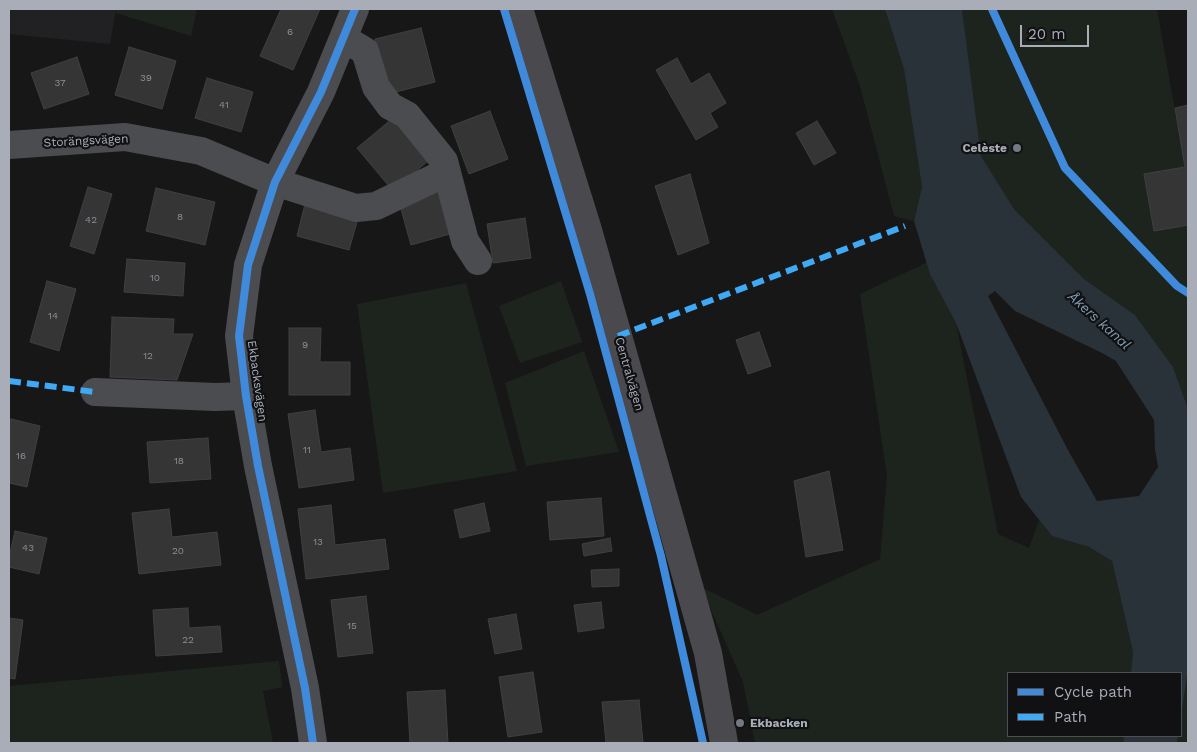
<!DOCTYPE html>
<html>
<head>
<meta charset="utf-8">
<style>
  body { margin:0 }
  #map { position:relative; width:1197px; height:752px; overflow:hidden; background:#171717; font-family:"Work Sans",sans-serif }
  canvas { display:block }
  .frame { position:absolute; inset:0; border:10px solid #a8adb8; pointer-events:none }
  .legend { position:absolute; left:1007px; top:672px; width:175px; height:65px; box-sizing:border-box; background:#111113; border:1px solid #4d4f55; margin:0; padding:6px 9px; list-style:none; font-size:15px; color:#a8adb8 }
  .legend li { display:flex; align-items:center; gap:10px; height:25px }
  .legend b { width:25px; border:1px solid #4d4f55 }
  .scale { position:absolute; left:1020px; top:25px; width:69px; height:22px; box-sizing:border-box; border:2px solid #a8adb8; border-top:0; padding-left:6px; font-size:15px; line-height:18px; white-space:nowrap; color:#a8adb8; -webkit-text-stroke:4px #111113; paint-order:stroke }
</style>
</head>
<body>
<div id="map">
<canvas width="1197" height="752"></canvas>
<div class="frame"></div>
<ul class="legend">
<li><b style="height:6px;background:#408adc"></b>Cycle path</li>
<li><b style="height:6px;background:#3fa9f5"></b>Path</li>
</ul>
<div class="scale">20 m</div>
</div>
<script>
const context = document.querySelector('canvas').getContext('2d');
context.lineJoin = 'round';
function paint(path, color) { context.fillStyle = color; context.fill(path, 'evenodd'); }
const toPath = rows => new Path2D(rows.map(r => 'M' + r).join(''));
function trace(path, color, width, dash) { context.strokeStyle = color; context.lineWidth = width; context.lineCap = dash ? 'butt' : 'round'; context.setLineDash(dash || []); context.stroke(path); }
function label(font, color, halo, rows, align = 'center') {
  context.font = font + ' "Work Sans",sans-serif'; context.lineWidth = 4.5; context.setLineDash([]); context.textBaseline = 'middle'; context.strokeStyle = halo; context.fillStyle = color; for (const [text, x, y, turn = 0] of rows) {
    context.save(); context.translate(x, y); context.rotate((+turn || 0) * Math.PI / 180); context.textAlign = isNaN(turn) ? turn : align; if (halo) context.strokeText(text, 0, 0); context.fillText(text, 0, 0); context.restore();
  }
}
paint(toPath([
  [9,9,116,9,110,44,9,34]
]), '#212123');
paint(toPath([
  [116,9,197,9,191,36,116,13],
  [832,9,885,9,904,69,922,187,914,221,894,216,860,86],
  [962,9,1157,9,1185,167,1144,175,1154,230,1188,225,1188,409,1173,367,1135,315,1084,279,1014,209,981,156],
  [928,262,931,274,956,323,998,534,1029,548,1039,520,1052,536,1089,547,1112,561,1133,652,1131,673,1008,673,1008,736,1124,736,1123,743,755,743,743,682,701,587,757,615,880,559,887,476,860,294],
  [561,281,582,342,520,363,499,306],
  [466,283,517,471,383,493,357,304],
  [584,351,619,452,526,466,505,383],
  [279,661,282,687,263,691,273,743,9,743,9,686],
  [1188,669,1188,743,1177,743,1178,736,1181,736,1181,717]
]), '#1d241e');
paint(toPath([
  [885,9,962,9,981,156,1014,209,1084,279,1135,315,1173,367,1188,409,1188,669,1181,717,1181,673,1131,673,1133,652,1112,561,1089,547,1052,536,1021,497,956,323,930,274,914,221,922,187,904,69],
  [995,291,1015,311,1102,353,1116,361,1154,420,1155,449,1158,467,1139,496,1097,501,1069,452,988,296],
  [1124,736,1178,736,1177,743,1123,743]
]), '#2a3239');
const building = toPath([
  [281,9,320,9,293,70,260,56,281,9],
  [421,28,435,82,388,94,375,39,421,28],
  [129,47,176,61,162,109,115,95,129,47],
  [77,57,89,94,44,109,31,73,77,57],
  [677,58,691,84,709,73,726,103,710,113,718,127,696,140,656,70,677,58],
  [207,78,253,92,241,132,195,118,207,78],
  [1188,105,1188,225,1154,231,1144,174,1185,167,1175,108,1188,105],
  [490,111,508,159,469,174,451,126,490,111],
  [393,118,429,160,393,191,357,148,393,118],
  [817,121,836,153,814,165,796,133,817,121],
  [690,174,709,243,678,255,655,186,690,174],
  [88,187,112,194,94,254,70,246,88,187],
  [437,187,450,234,411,245,398,198,437,187],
  [156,188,215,202,205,245,146,231,156,188],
  [306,200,359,215,349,250,297,236,306,200],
  [525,218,531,258,493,263,487,224,525,218],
  [127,259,185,263,183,296,124,292,127,259],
  [47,281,76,289,59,351,30,342,47,281],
  [112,317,174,319,173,334,193,334,177,380,110,377,112,317],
  [289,328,321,328,320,362,350,362,350,395,289,395,289,328],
  [759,332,771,366,748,374,736,340,759,332],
  [315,410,321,452,350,448,354,480,299,488,288,414,315,410],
  [11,419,40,426,27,487,9,483,9,428,11,419],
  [208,438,211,479,150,483,147,442,208,438],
  [829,471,843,550,806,557,794,481,829,471],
  [601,498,604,536,550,540,547,502,601,498],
  [484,503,490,531,460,538,454,510,484,503],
  [331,505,335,545,385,539,389,569,306,579,298,509,331,505],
  [169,509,172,537,217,532,221,565,139,574,132,513,169,509],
  [15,531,47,538,39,574,9,567,9,558,15,531],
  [610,538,612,551,584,556,582,544,610,538],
  [619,569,619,586,592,587,591,570,619,569],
  [366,596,373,653,338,657,331,600,366,596],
  [601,602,604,628,578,632,574,605,601,602],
  [188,608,189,628,220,626,222,652,156,656,153,610,188,608],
  [516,614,522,649,495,654,488,619,516,614],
  [9,618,23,620,15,679,9,678,9,618],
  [533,672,542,732,508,737,499,677,533,672],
  [445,690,448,743,410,743,407,692,445,690],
  [639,700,643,743,606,743,602,702,639,700]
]);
paint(building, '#353536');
trace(building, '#3f4043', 1);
trace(toPath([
  [343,38,365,51,376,87,390,106,407,115,444,161,465,241,478,261],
  [9,145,125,137,201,151,275,182,356,208,376,206,447,172],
  [95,392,215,397,246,396],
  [313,743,305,688,258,466,246,396,239,336,248,265,275,182,321,92,355,9]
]), '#4b4c50', 28);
trace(toPath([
  [519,9,588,230,708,653,724,743]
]), '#4a4a4e', 28);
trace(toPath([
  [618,336,905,226],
  [9,381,95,392]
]), '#3fa9f5', 6, [12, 6]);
trace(toPath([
  [504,9,590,294,661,556,703,743],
  [992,9,1065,168,1177,286,1188,293],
  [313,743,305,688,258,466,246,396,239,336,248,265,275,182,321,92,355,9]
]), '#408adc', 8);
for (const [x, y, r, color] of [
  [1017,148,5,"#757880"],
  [740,723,5,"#757880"]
]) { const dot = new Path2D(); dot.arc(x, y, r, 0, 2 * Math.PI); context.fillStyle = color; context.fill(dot); trace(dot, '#111113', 2); }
label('10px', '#8b8f98', null, [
  ["6",290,32],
  ["39",146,78],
  ["37",60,83],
  ["41",224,105],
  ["8",180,217],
  ["42",91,220],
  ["10",155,278],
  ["14",53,316],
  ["9",305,345],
  ["12",148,356],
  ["11",307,450],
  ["16",21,456],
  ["18",179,461],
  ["13",318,542],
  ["43",28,548],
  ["20",178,551],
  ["15",352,626],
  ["22",188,640]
]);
label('12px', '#a8adb8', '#111113', [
  ["Storängsvägen",86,141,-3],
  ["Centralvägen",629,374,74],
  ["Ekbacksvägen",257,381,82]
]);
label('bold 12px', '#a8adb8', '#111113', [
  ["Celèste",1007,148],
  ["Ekbacken",750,723,"left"]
], 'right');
label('italic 14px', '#7f9bb3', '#111113', [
  ["Åkers kanal",1099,321,42]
]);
</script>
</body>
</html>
